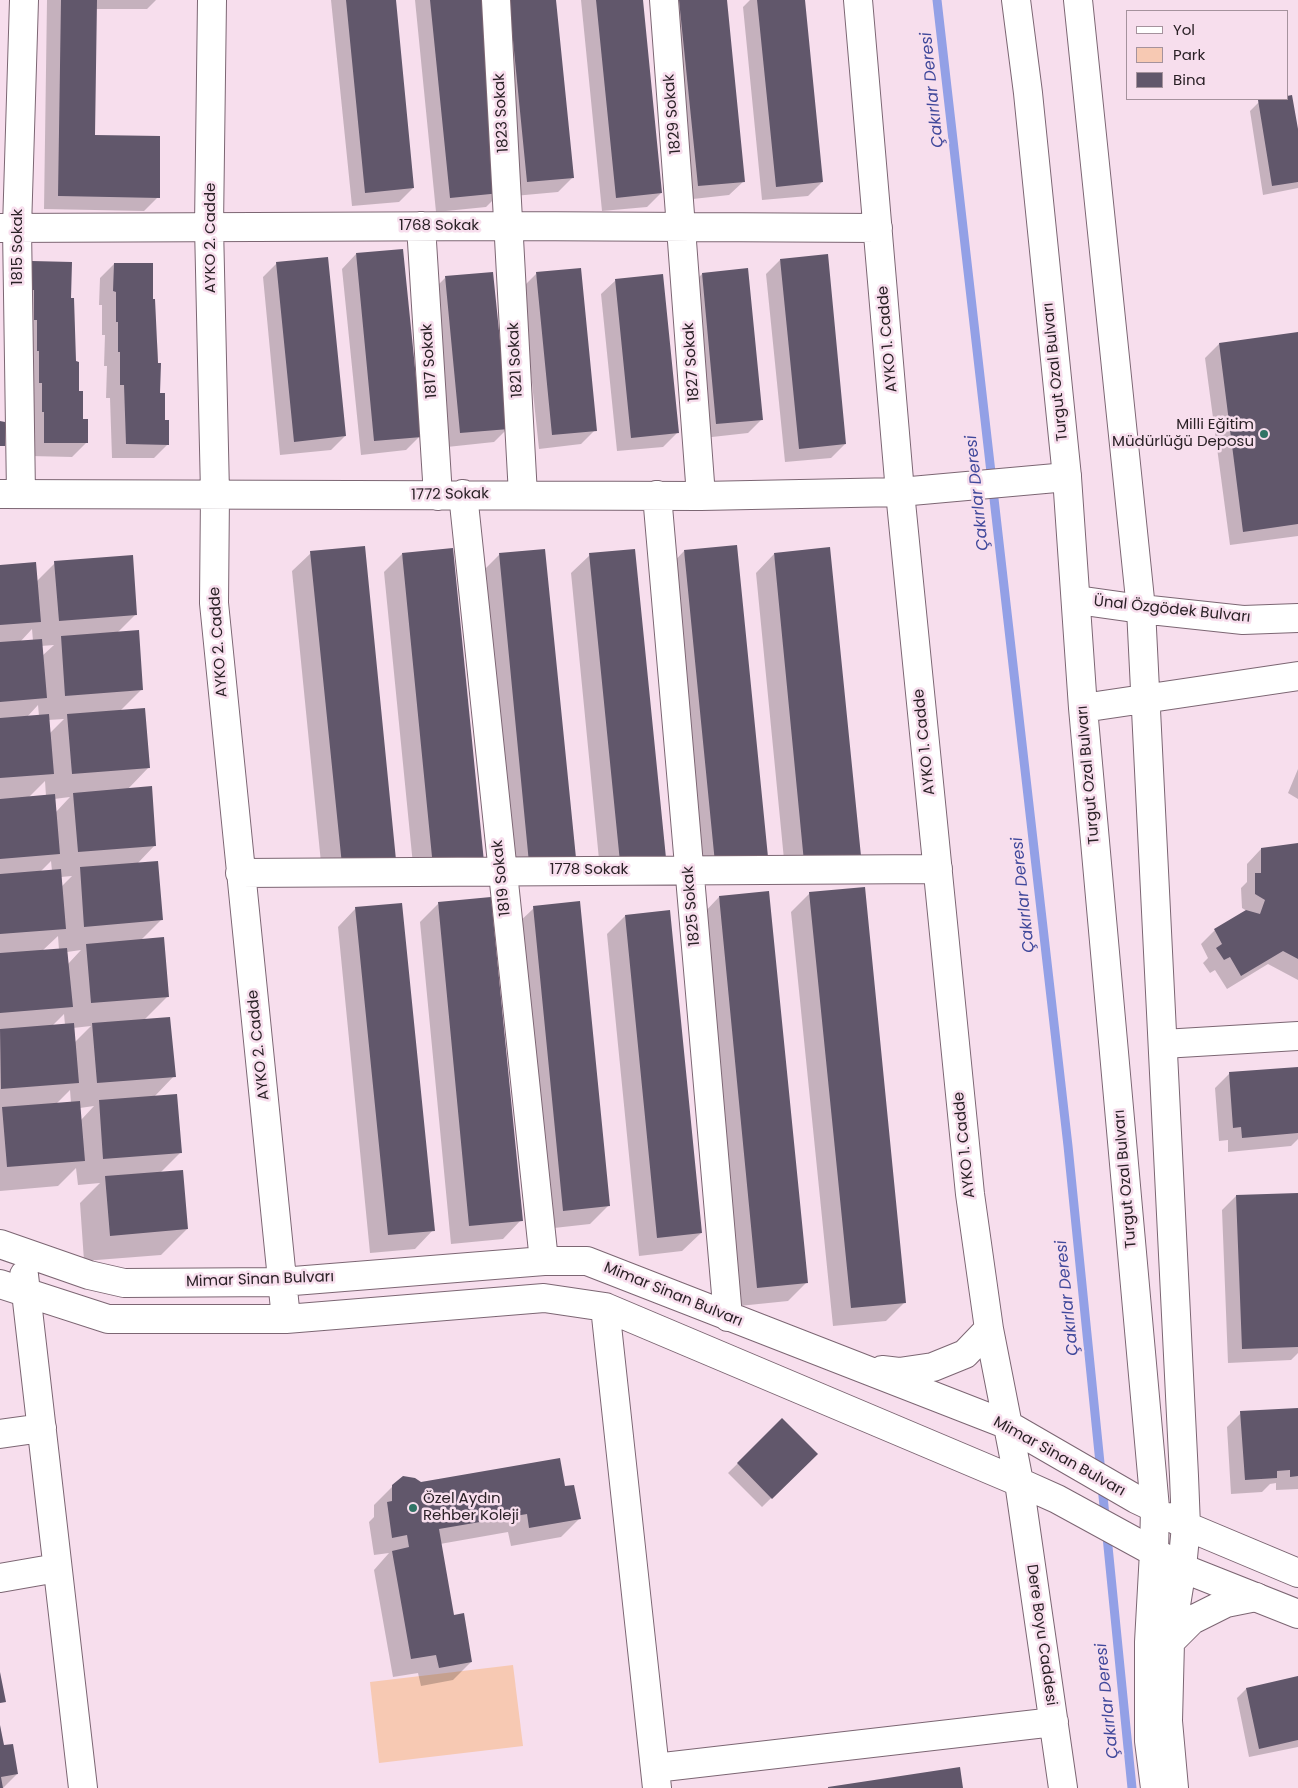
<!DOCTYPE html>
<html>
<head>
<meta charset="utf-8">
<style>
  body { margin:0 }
  #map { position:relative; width:1298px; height:1788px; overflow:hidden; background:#f7deed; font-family:Poppins,sans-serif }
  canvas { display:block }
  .legend { position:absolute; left:1126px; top:10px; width:162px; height:90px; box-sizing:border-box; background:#f7deed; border:1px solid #a5929d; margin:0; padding:6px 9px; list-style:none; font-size:15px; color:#2a2126 }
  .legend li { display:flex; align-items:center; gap:10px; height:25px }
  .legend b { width:25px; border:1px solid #a5929d }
</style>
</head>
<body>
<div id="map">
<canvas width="1298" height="1788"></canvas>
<ul class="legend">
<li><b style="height:6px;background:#fff"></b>Yol</li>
<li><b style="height:14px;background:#f7c9b3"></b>Park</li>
<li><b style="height:14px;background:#61576b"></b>Bina</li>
</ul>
</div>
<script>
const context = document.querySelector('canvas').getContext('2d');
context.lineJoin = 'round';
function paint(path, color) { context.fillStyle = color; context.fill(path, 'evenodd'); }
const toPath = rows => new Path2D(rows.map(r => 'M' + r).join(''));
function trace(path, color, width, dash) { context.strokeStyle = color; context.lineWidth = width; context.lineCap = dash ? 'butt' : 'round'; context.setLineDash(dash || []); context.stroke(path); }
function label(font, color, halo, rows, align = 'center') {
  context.font = font + ' Poppins,sans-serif'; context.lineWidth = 5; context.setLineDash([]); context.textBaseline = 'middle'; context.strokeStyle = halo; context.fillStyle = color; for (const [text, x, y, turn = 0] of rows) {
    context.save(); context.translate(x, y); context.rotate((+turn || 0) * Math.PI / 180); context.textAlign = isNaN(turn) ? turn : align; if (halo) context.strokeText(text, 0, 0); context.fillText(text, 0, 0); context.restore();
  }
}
paint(toPath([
  [513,1665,523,1746,379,1763,370,1682]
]), '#f7c9b3');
paint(toPath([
  [47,0,156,0,147,9,95,9,94,136,158,197,144,211,44,209],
  [331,0,394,0,413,188,399,202,352,206],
  [415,0,481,0,500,193,486,207,436,212],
  [494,0,555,0,572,178,558,192,514,196],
  [581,0,642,0,661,193,647,207,602,211],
  [664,0,726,0,744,181,729,195,684,200],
  [750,0,804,0,822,182,808,196,762,200,743,7],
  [1291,96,1298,137,1298,188,1263,195,1250,111,1259,102],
  [356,254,420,436,406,450,361,455,342,269],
  [780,260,845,444,831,458,785,462,766,274],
  [32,263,70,299,78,392,86,443,72,457,30,456,18,277],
  [277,263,345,436,331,450,280,455,263,277],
  [114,264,151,301,155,341,157,341,159,394,168,444,154,458,112,458,110,398,106,398,107,366,104,366,105,335,102,335,102,305,99,305,100,278],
  [536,274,595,430,581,444,539,449,522,288],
  [702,274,762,419,748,433,703,438,688,288],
  [445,278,508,428,494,442,447,447,431,292],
  [616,280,677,433,663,447,617,451,601,294],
  [1298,333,1298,536,1230,545,1205,358,1219,344],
  [544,550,574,857,511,880,481,573,499,555],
  [684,551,767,857,697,880,666,570],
  [311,553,394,859,323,883,292,571],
  [402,554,483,861,415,885,384,572],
  [774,554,841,874,786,880,756,573],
  [590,555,665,857,601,880,571,573],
  [55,563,136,614,117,633,142,689,120,711,149,767,127,790,155,845,137,864,161,920,141,940,168,996,144,1020,174,1076,154,1097,181,1152,160,1173,187,1229,161,1255,84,1261,80,1203,100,1183,78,1185,76,1168,58,1186,0,1191,0,567,37,581],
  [32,629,33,641,20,642],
  [54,645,42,656,41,646],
  [38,705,39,716,27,717],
  [64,719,49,734,48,720],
  [45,781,46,796,28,798],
  [70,797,55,813,54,799],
  [51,861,52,871,40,872],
  [72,876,61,887,61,877],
  [58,936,59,950,42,951],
  [81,950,68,964,67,952],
  [64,1014,65,1025,52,1026],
  [91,1026,74,1043,73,1028],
  [70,1090,71,1103,56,1104],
  [94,1106,81,1120,80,1108],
  [1298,769,1298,799,1288,793],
  [1298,845,1298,980,1268,964,1227,989,1215,970,1210,973,1203,963,1208,958,1201,944,1215,930,1247,911,1242,908,1241,888,1247,882,1247,864,1261,849],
  [810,893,905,1302,886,1321,833,1326,791,912],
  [719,897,807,1282,788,1301,739,1306,701,916],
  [438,904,521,1220,503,1239,451,1244,420,922],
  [356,908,433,1230,415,1249,370,1253,338,927],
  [534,908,608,1206,590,1224,545,1229,515,926],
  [669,912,701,1233,682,1251,639,1256,607,934,625,916],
  [1298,1068,1298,1139,1291,1146,1228,1152,1228,1140,1219,1141,1215,1088,1229,1074],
  [1298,1194,1298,1353,1291,1360,1228,1363,1222,1210,1236,1196],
  [1298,1409,1298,1489,1276,1490,1276,1483,1270,1484,1262,1492,1231,1494,1227,1427,1241,1413],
  [782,1420,816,1454,762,1507,728,1473],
  [421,1484,564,1487,579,1519,561,1537,511,1546,508,1532,440,1544,453,1616,471,1662,453,1680,421,1686,418,1673,393,1677,374,1570,389,1553,374,1555,369,1522,374,1517,374,1505,393,1486],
  [1298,1679,1298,1747,1249,1757,1237,1698,1246,1689],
  [0,1727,3,1746,17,1774,3,1788,0,1788]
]), '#0003');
trace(toPath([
  [937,0,1068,1146,1101,1473],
  [1102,1486,1132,1788]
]), '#93a0e6', 9);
paint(toPath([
  [61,0,97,0,95,135,160,136,160,198,58,196],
  [346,0,396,0,414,188,365,193],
  [430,0,482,0,501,193,450,198],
  [509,0,556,0,574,178,527,182],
  [596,0,643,0,662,193,616,198],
  [679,0,727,0,745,182,698,186],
  [757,0,805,0,823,182,776,187],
  [1292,95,1298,129,1298,182,1272,186,1258,100,1287,99,1287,96],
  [403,249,422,437,374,441,356,253],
  [828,254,846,444,799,449,780,259],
  [328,257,346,436,294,442,276,262],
  [32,261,72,262,71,298,74,298,76,361,79,362,79,391,83,391,83,419,88,419,88,443,44,443,44,412,42,412,42,383,39,383,39,351,37,351,37,320,34,320,34,290,32,290],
  [114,263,153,263,153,299,155,299,158,363,161,363,160,393,165,393,165,420,169,420,169,445,126,444,124,385,120,385,120,352,118,352,118,322,116,322,116,292,113,291],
  [581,268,597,431,552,435,536,272],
  [748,268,763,420,716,424,702,273],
  [493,272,509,429,460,433,445,276],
  [663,274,679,433,631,438,615,279],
  [1298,332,1298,524,1243,532,1219,343],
  [0,421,5,422,5,446,0,446],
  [737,545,768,857,715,863,684,550],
  [365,546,396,860,342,865,310,551],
  [830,547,861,856,804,862,774,553],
  [453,548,484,862,433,867,402,553],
  [545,549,576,858,529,863,499,553],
  [635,549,666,858,620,862,589,553],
  [133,555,137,615,59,621,54,561],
  [36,562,41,622,0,625,0,565],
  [139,630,143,690,65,696,61,636],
  [42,639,47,698,0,702,0,642],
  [145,708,150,768,72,774,67,714],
  [49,714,54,774,0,778,0,718],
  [152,786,156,846,78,852,73,793],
  [55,794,60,854,0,859,0,799],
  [1298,843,1298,959,1283,951,1241,976,1230,957,1224,960,1216,948,1222,944,1214,929,1246,910,1260,914,1265,900,1255,894,1255,873,1261,873,1261,848],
  [158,861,163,920,84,927,80,867],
  [61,869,66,929,0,934,0,874],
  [865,887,906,1303,851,1308,809,892],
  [769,891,808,1283,757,1288,719,896],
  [491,897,523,1221,469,1226,438,902],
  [580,901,610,1206,563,1211,533,906],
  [402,903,435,1231,388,1235,355,907],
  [670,910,702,1233,657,1238,625,915],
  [164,937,169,997,91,1003,86,944],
  [67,948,73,1007,0,1013,0,953],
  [170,1017,176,1077,97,1083,92,1023],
  [74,1023,79,1083,1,1089,0,1029],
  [1298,1067,1298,1133,1242,1138,1241,1127,1233,1128,1229,1072],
  [177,1094,182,1153,103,1159,99,1100],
  [80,1101,85,1161,7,1167,2,1107],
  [183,1170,188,1229,110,1236,105,1176],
  [1298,1193,1298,1347,1242,1349,1236,1195],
  [1298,1408,1298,1476,1290,1477,1290,1470,1277,1471,1277,1478,1245,1480,1240,1411],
  [782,1418,818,1454,772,1499,737,1463],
  [560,1458,565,1486,574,1485,581,1519,529,1528,527,1514,439,1529,454,1615,464,1613,472,1662,439,1668,436,1655,411,1659,392,1551,409,1547,407,1535,392,1538,387,1502,392,1501,392,1485,403,1476,415,1478,421,1482],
  [0,1672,6,1702,0,1703],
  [1298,1676,1298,1740,1259,1749,1246,1688],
  [0,1725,4,1745,13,1744,18,1774,1,1777,3,1788,0,1788],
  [960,1767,963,1788,828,1788,828,1787]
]), '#61576b');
const minor = toPath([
  [212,0,209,226,215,493,214,603,286,1319],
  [496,0,523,495],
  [664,0,701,496],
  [858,0,900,492,970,1194,989,1329,1019,1482,1063,1788],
  [421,226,438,496],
  [0,228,509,226,878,228],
  [0,494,701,496,900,492,1067,477],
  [21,494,17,228,24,0],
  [463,494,544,1261],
  [657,495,728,1317],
  [1077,600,1141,609],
  [240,873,938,869],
  [1163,1044,1298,1036],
  [0,1244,89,1275,124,1283,281,1282,544,1261,587,1261,1008,1425,1136,1499,1155,1508],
  [24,1275,83,1788],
  [0,1284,108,1319,286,1319,544,1298,605,1307,1019,1482,1057,1499,1154,1552,1149,1642,1149,1741,1155,1788],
  [605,1307,657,1788],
  [882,1370,899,1372,933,1367,965,1354,989,1329],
  [0,1434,42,1428],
  [0,1578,57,1568],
  [1170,1642,1192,1620,1226,1603,1256,1597],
  [655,1768,1054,1722],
  [1174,1788,1168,1721,1170,1642,1182,1568]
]);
const major = toPath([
  [1016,0,1028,93,1067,477,1083,708,1155,1508,1154,1552,1182,1568,1298,1614],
  [1078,0,1141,609,1184,1476,1186,1526,1182,1568],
  [1141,609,1243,620,1298,618],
  [1083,708,1298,676],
  [1171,1517,1186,1526,1298,1573]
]);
trace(minor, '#7c6673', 30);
trace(major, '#7c6673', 30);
trace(minor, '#fff', 28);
trace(major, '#fff', 28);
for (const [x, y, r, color] of [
  [1264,434,5,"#317466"],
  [413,1508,5,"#317466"]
]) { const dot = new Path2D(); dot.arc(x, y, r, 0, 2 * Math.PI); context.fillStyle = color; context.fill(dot); trace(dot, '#f7deed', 2); }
label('15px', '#2a2126', '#f7deed', [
  ["1823 Sokak",502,113,-93],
  ["1829 Sokak",673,114,-95],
  ["1768 Sokak",439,226],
  ["AYKO 2. Cadde",211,238,-90],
  ["1815 Sokak",18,247,-90],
  ["AYKO 1. Cadde",888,339,-95],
  ["1821 Sokak",516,360,-93],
  ["1817 Sokak",430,361,-94],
  ["1827 Sokak",692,362,-94],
  ["Turgut Ozal Bulvarı",1056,372,-96],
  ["1772 Sokak",450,495,-1],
  ["Ünal Özgödek Bulvarı",1172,610,6],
  ["AYKO 2. Cadde",219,642,-94],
  ["AYKO 1. Cadde",925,742,-96],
  ["Turgut Ozal Bulvarı",1089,775,-95],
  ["1778 Sokak",589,870],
  ["1819 Sokak",502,878,-96],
  ["1825 Sokak",692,906,-95],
  ["AYKO 2. Cadde",259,1045,-96],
  ["AYKO 1. Cadde",965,1145,-96],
  ["Turgut Ozal Bulvarı",1126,1179,-95],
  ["Mimar Sinan Bulvarı",260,1280,-2],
  ["Mimar Sinan Bulvarı",673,1295,22],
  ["Mimar Sinan Bulvarı",1059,1457,29],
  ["Dere Boyu Caddesi",1041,1635,82]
]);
label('15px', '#2a2126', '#f7deed', [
  ["Milli Eğitim",1254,425],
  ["Müdürlüğü Deposu",1254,442],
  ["Özel Aydın",423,1499,"left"],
  ["Rehber Koleji",423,1516,"left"]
], 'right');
label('italic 16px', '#40489b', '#f7deed', [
  ["Çakırlar Deresi",933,90,-96],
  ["Çakırlar Deresi",978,493,-96],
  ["Çakırlar Deresi",1024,895,-96],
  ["Çakırlar Deresi",1068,1298,-96],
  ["Çakırlar Deresi",1108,1701,-96]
]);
</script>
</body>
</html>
